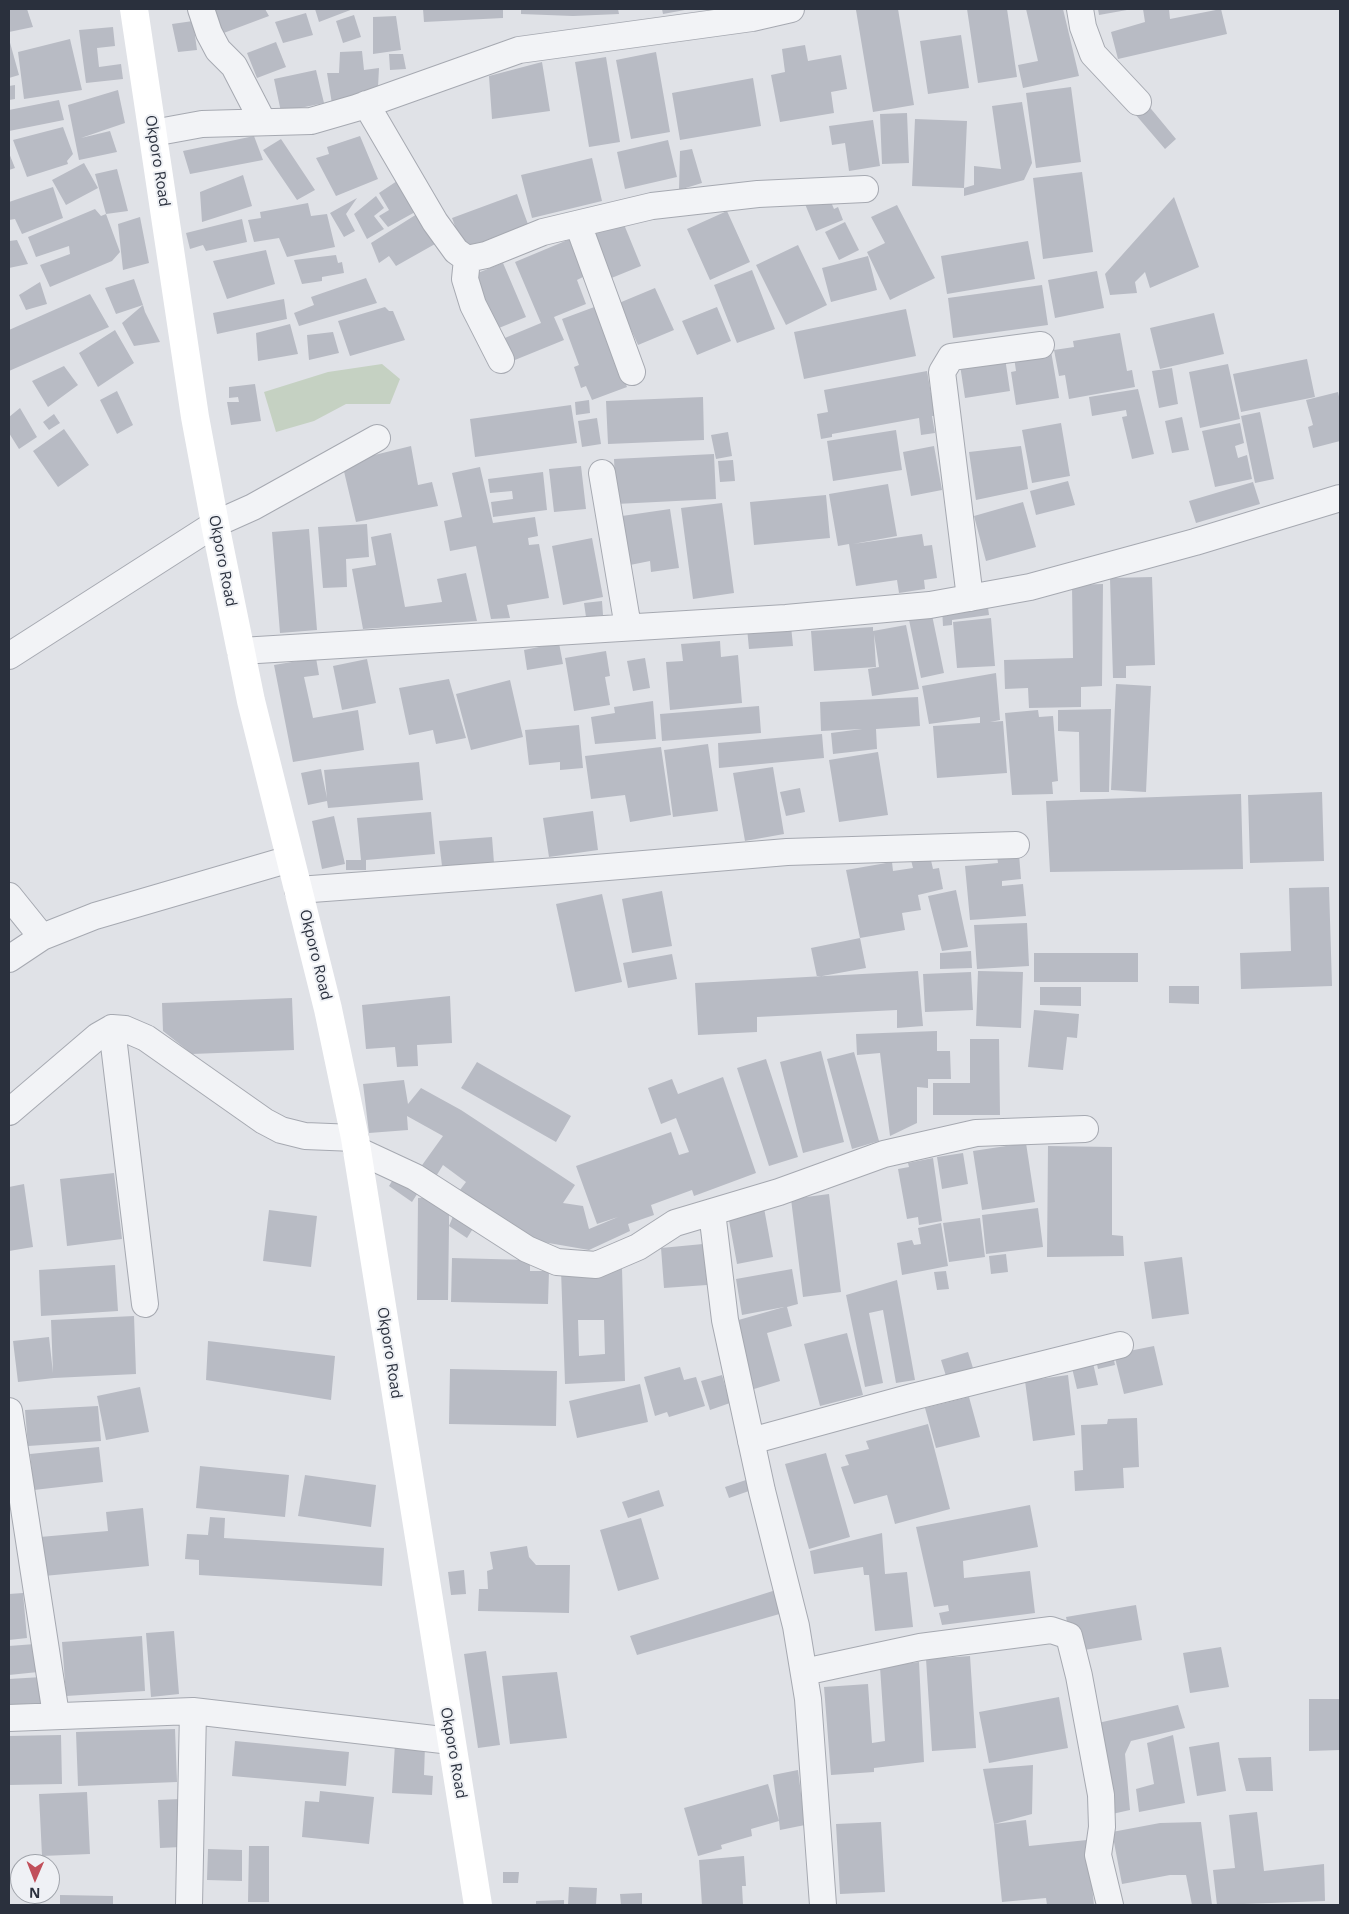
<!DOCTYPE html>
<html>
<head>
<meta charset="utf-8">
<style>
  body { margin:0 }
  #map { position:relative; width:1349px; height:1914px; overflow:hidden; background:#e0e2e7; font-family:"Open Sans",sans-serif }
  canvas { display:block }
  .frame { position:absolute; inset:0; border:10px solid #2a303d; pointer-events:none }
  .north { position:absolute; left:10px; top:1854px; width:50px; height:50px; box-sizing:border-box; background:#eff1f5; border:1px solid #a0a4ab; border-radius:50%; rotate:181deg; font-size:14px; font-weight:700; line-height:20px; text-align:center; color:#2a303d }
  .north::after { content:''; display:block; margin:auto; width:18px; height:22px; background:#c1505b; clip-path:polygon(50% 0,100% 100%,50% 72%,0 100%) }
</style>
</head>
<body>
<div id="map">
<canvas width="1349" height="1914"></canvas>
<div class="frame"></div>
<div class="north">N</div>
</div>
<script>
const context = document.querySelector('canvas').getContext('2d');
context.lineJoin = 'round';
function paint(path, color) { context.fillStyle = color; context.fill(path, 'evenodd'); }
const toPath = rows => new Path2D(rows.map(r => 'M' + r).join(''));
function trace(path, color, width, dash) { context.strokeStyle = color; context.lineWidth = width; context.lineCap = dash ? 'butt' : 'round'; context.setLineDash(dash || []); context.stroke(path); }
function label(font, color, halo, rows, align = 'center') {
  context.font = font + ' "Open Sans",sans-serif'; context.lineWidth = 4; context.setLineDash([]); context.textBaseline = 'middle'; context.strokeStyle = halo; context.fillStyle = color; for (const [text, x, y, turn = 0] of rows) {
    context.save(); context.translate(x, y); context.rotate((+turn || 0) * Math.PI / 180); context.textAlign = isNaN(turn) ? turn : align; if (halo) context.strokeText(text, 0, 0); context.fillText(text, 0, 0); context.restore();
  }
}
paint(toPath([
  [382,364,400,379,390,404,346,404,314,421,276,432,264,392,328,372]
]), '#c5d1c2');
paint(toPath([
  [9,9,27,9,33,27,9,32],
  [211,9,265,9,269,16,221,34],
  [315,9,353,9,319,22],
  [423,9,503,9,503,18,424,22],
  [521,9,618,9,619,14,573,16,521,14],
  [662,9,685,9,685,10,663,14],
  [862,9,898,9,914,105,873,112,856,10],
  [967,9,1007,9,1017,77,978,83],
  [1026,9,1063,9,1079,76,1023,88,1018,65,1038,61],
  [1098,9,1127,9,1127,10,1099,15],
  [1143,9,1169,9,1170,19,1221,9,1227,34,1118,59,1111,32,1145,22],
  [306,13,313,35,283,43,275,22],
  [354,15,361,37,343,43,336,21],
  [396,16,401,50,373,54,373,17],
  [193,21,197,50,178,52,172,24],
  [113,27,115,46,97,48,99,67,121,64,123,79,86,83,79,30],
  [961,35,969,88,928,94,920,41],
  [9,39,19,75,9,78],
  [70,39,82,90,24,99,18,52],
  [276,42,286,67,257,78,247,53],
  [805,45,808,61,841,55,847,89,831,92,834,113,780,122,771,75,785,72,782,49],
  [362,51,364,70,379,68,378,87,332,104,327,73,339,73,340,52],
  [656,52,670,132,631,139,616,60],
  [389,54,403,54,406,69,390,70],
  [606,57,620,142,589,147,575,62],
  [542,62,550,111,492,119,489,76],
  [316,70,324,103,281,112,274,79],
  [753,78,761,126,680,140,672,93],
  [15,85,15,99,9,100,9,86],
  [1071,87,1081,162,1036,168,1026,93],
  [118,90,125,123,81,138,110,131,117,152,79,160,68,105],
  [59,100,64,120,9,131,9,110],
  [1022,102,1032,163,1024,180,964,196,964,188,912,186,915,119,967,121,964,188,974,185,974,166,1001,169,992,106],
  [1147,104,1176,139,1165,149,1135,114],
  [907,113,909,163,882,164,880,114],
  [873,120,880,166,849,171,845,143,832,145,829,126],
  [63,127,73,154,67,161,68,164,27,177,13,140],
  [254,136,263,160,190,174,183,151],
  [360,136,378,179,336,196,316,158,329,154,327,147],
  [281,139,315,190,297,200,263,150],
  [668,140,677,177,625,189,617,152],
  [692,149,702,183,679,190,680,151],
  [9,153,15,168,9,170],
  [592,158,602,201,532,218,521,175],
  [84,163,98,188,66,205,52,180],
  [117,169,128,211,106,214,95,174],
  [1082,172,1093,252,1043,259,1033,178],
  [243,175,252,206,202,222,200,192],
  [397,181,417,211,388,227,379,216,389,210,379,193],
  [53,187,63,218,22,234,15,219,9,220,9,202],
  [517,194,529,227,464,251,452,218],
  [828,195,834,209,838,207,843,220,816,231,805,204],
  [376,196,384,208,374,216,384,229,367,239,354,214],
  [1174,197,1199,267,1150,288,1145,272,1135,282,1137,293,1110,295,1105,274],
  [357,198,346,214,355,231,344,237,330,213],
  [308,203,311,216,327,214,335,247,287,257,279,238,254,242,248,220,261,218,260,212],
  [897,205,935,278,890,300,867,252,885,243,871,217],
  [95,209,101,216,106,214,120,252,112,261,50,287,40,265,70,254,69,246,36,257,28,237],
  [727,211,750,262,710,280,687,229],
  [417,214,435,244,396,266,389,256,379,263,371,243],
  [140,217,149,263,123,270,118,224],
  [242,219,247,242,206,251,203,245,190,249,186,233],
  [623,222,641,266,609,279,591,235],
  [845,222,859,250,839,260,825,232],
  [570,239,585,276,577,280,586,304,554,317,564,340,510,362,500,340,541,323,515,262],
  [17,240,28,264,9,268,9,241],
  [1028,241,1035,279,947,294,941,256],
  [798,245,827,305,786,325,756,265],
  [266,250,275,284,227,299,213,261],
  [336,255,338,263,342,262,344,273,322,277,322,281,302,284,294,260],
  [868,256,877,290,831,302,822,268],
  [503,263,526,317,494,330,470,276],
  [752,270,775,329,737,343,714,285],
  [1097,271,1104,308,1055,318,1048,280],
  [366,278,377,303,299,326,294,313,314,305,311,297],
  [134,279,143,305,145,312,160,342,134,346,122,323,143,305,116,314,105,288],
  [40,282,47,304,26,310,19,295],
  [1042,285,1048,325,953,338,948,298],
  [655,288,674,330,638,345,619,303],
  [90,294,109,327,9,371,9,330],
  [284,299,287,319,217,334,213,313],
  [597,306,627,387,592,400,586,386,581,388,574,367,579,365,562,319],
  [385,307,389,311,393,311,405,340,350,356,338,321],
  [717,307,731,341,697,355,682,321],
  [906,309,916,356,804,379,794,332],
  [1214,313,1224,354,1160,369,1150,328],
  [290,324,298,354,258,361,256,333],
  [115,330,134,363,98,387,79,353],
  [333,332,339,353,309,360,307,335],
  [1120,333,1127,371,1132,370,1135,387,1069,399,1065,375,1059,376,1054,350,1074,347,1073,341],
  [1051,351,1059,398,1016,405,1011,372,1016,371,1014,357],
  [1005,358,1010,391,965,398,960,365],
  [1307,359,1315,397,1241,412,1233,374],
  [1228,364,1240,419,1200,428,1189,372],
  [64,366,78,385,48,407,32,381],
  [1172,368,1178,404,1159,408,1152,371],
  [927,371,935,416,932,416,935,433,921,435,919,418,832,434,832,437,821,439,817,414,828,412,824,390],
  [255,384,261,421,231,425,227,402,239,402,238,397,229,398,229,387],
  [1138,389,1154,454,1132,459,1122,417,1127,416,1126,410,1092,416,1089,397],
  [117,391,133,425,117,434,100,400],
  [1338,392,1340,401,1340,441,1313,448,1308,427,1313,425,1306,400],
  [703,397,704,440,608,444,606,401],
  [589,400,590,413,576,415,575,402],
  [571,405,577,443,475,457,470,419],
  [20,408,37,437,19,449,9,433,9,417],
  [1260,412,1274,479,1255,483,1241,416],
  [54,414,60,423,49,430,43,422],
  [1182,417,1189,450,1172,453,1165,421],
  [597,418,601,444,582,447,578,421],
  [1061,423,1070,476,1032,483,1022,430],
  [1240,423,1244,443,1235,446,1238,458,1247,455,1252,479,1215,487,1202,431],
  [64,429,89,465,58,487,33,451],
  [896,430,902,470,833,481,827,441],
  [728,432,732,456,716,459,711,435],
  [411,446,418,485,432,482,438,506,356,522,342,463],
  [934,446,942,490,911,496,903,452],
  [1021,446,1028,489,976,500,969,452],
  [714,454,716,499,616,504,614,459],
  [733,460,735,481,720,482,718,461],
  [581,466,586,509,554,512,549,469],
  [480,467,493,523,535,517,538,536,528,538,529,545,539,544,549,598,507,605,510,618,491,619,476,546,450,551,444,521,462,517,452,473],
  [543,472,547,510,493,517,491,502,513,499,512,491,490,493,488,479],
  [1068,481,1075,505,1036,515,1030,491],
  [1253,482,1260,504,1196,523,1189,501],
  [888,484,897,536,853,544,922,534,924,546,932,545,937,578,924,580,925,589,899,593,897,580,856,586,849,544,838,546,829,494],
  [826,495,830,538,754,545,750,502],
  [1023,502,1036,547,986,561,974,516],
  [722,503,734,593,693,599,681,508],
  [670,509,679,568,651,572,650,561,630,565,622,516],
  [367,524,369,557,346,559,347,587,323,588,318,527],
  [309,529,317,630,280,633,272,532],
  [391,533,405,607,442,602,437,579,466,573,477,621,363,629,352,569,376,565,371,537],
  [592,538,603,597,563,605,552,546],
  [1152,577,1155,665,1126,666,1126,678,1113,678,1110,578],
  [1103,584,1102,686,1081,687,1081,707,1029,708,1028,688,1005,689,1004,660,1073,658,1072,585],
  [987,600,989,615,952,620,952,625,943,626,942,608],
  [602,601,603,615,586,617,584,603],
  [932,615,944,673,921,678,909,620],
  [991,618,995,666,957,668,953,622],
  [906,625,919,689,872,696,868,669,879,667,874,634,876,667,814,671,811,631,873,627,873,631],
  [791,626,793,646,749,649,747,628],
  [720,641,721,657,738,655,742,703,670,710,666,662,683,661,681,644],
  [559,643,563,664,527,670,524,650],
  [606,651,610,676,605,677,610,705,574,711,565,658],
  [316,658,319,675,304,677,313,718,358,710,364,750,293,762,274,665],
  [645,658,650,688,633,691,627,661],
  [367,659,376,703,342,710,333,666],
  [996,673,1000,720,990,722,1003,721,1007,773,937,778,933,726,980,723,980,717,929,724,922,686],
  [449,679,466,738,436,744,433,730,409,735,399,688],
  [510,680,523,737,471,750,456,694],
  [1116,684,1151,686,1146,792,1111,790],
  [918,697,920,726,876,729,877,749,833,754,831,733,862,729,821,731,820,702],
  [653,701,656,739,595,744,591,717,615,713,614,707],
  [759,706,761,733,662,741,660,714],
  [1111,709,1109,792,1080,792,1079,732,1058,731,1058,710],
  [1038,710,1039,717,1053,716,1058,781,1052,782,1053,794,1012,795,1005,713],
  [579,725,583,768,560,770,560,762,529,765,525,730],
  [822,734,824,758,719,768,718,743],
  [708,744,718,811,673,817,664,750],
  [661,747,671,815,630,822,625,795,591,799,585,756],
  [878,752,888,815,839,822,829,760],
  [419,762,423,800,328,808,327,801,308,805,301,773,321,769,327,798,324,770],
  [773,767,784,834,745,841,733,773],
  [800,788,805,812,786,816,780,792],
  [1322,792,1324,861,1250,863,1248,795],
  [1241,794,1243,869,1050,872,1046,801],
  [593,811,598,850,549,857,543,818],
  [431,812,435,854,366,860,366,870,346,870,346,860,361,860,357,818],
  [334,816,345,864,322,869,312,821],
  [492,837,494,863,442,866,439,841],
  [1019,854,1021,879,1002,881,1002,886,1023,884,1026,916,970,920,965,866,998,863,997,856],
  [930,856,933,869,939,868,943,889,918,895,921,910,902,913,905,930,860,938,846,870,892,862,893,871,913,868,911,860],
  [1329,887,1332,986,1241,989,1240,953,1291,951,1289,888],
  [956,890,968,947,942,951,928,896],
  [662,891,672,946,632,953,622,899],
  [602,894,622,982,575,992,556,904],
  [1027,923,1029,966,977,969,974,925],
  [860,938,866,968,817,977,811,948],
  [971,951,972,968,940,969,940,953],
  [1034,953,1138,953,1138,982,1034,982],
  [672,954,677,979,628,988,623,963],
  [918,971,923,1026,897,1028,897,1010,757,1017,757,1006,757,1032,698,1035,695,983],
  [978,971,1023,972,1021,1028,976,1026],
  [971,972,973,1010,925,1012,923,974],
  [1169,986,1199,986,1199,1004,1169,1003],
  [1040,987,1081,987,1081,1006,1040,1005],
  [450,996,452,1043,417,1045,418,1066,397,1067,395,1047,366,1049,362,1005],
  [292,998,294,1050,192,1054,163,1031,162,1003],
  [1034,1010,1079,1014,1077,1038,1067,1037,1063,1070,1028,1067],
  [937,1031,937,1051,950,1051,951,1079,928,1079,928,1088,917,1087,917,1123,890,1136,880,1053,857,1055,856,1034],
  [970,1039,999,1039,1000,1115,933,1115,933,1083,970,1083],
  [821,1051,844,1142,803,1153,780,1062],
  [854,1052,879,1141,852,1149,827,1059],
  [766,1059,798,1157,769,1166,737,1068],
  [477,1062,571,1116,556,1142,461,1088],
  [723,1077,756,1173,694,1196,692,1190,651,1205,654,1215,628,1224,630,1231,589,1250,537,1241,460,1190,466,1182,443,1165,435,1178,420,1168,443,1136,407,1116,408,1130,369,1133,363,1084,404,1080,408,1104,421,1088,461,1110,575,1185,563,1203,583,1206,589,1229,618,1217,597,1224,576,1166,671,1132,679,1155,689,1152,676,1118,661,1124,648,1088,672,1079,678,1094],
  [1026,1143,1035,1202,982,1210,973,1151],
  [1048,1146,1112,1147,1112,1235,1123,1236,1124,1256,1047,1257],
  [963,1153,968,1184,942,1189,937,1157],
  [933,1158,942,1221,919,1225,918,1217,907,1219,898,1169,909,1167,908,1163],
  [114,1173,122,1239,67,1246,60,1179],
  [397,1173,421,1188,412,1202,389,1186],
  [24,1184,33,1247,9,1251,9,1187],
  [829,1194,841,1292,803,1297,791,1199],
  [439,1197,449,1208,449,1226,454,1214,474,1227,467,1238,449,1226,448,1300,417,1300,418,1198],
  [764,1208,773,1257,737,1264,728,1215],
  [1038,1208,1043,1247,986,1254,982,1215],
  [269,1210,317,1216,311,1267,263,1261],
  [980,1218,985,1257,949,1262,943,1223],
  [941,1223,948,1266,902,1275,897,1243,912,1240,914,1245,921,1244,918,1228],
  [703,1244,707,1285,664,1288,661,1248],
  [1006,1254,1008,1272,991,1274,989,1256],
  [1182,1257,1189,1314,1152,1319,1144,1262],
  [452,1258,530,1260,530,1271,549,1271,548,1304,451,1302],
  [115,1265,118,1311,41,1316,39,1270],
  [622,1268,625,1381,565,1384,561,1270],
  [578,1320,604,1320,605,1354,579,1356],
  [792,1269,798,1304,787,1307,792,1326,767,1333,780,1381,754,1389,735,1321,784,1307,742,1315,736,1279],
  [946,1271,949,1289,937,1290,934,1272],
  [897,1280,915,1380,896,1383,883,1310,869,1313,883,1383,865,1387,846,1295],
  [134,1316,136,1374,54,1378,18,1382,13,1341,49,1337,53,1373,51,1320],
  [847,1333,863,1395,820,1406,804,1344],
  [208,1341,335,1356,331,1400,206,1380],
  [1154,1346,1163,1385,1124,1394,1114,1354],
  [1112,1351,1115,1365,1098,1369,1095,1355],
  [968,1352,973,1368,946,1376,941,1360],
  [1093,1363,1098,1385,1077,1389,1072,1368],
  [680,1367,684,1380,696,1377,705,1406,669,1417,667,1412,655,1416,644,1377],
  [450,1369,557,1371,556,1426,449,1424],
  [722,1375,730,1403,710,1410,701,1381],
  [1068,1375,1075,1435,1033,1441,1025,1381],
  [640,1384,648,1422,577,1438,569,1401],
  [140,1387,149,1432,106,1440,97,1396],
  [969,1397,980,1437,936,1448,925,1408],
  [98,1406,101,1441,28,1446,25,1410],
  [1137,1418,1139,1467,1123,1468,1124,1488,1075,1491,1074,1471,1083,1470,1081,1425,1107,1424,1108,1419],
  [928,1424,950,1509,895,1524,887,1495,854,1504,841,1467,849,1465,845,1455,869,1449,866,1441],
  [99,1447,103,1482,34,1490,30,1454],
  [826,1453,850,1537,809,1549,785,1464],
  [200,1466,289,1475,285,1517,196,1508],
  [305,1475,376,1485,371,1527,298,1516],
  [746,1480,749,1491,729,1498,725,1487],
  [659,1490,664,1506,628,1518,622,1502],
  [1030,1505,1038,1547,963,1561,964,1578,1030,1571,1035,1613,942,1625,939,1613,949,1611,948,1605,934,1607,916,1527],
  [143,1508,149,1566,44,1576,40,1537,108,1531,106,1512],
  [210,1517,225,1518,224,1538,384,1548,382,1586,199,1575,199,1560,185,1559,187,1534,208,1535],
  [641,1518,659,1579,618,1591,600,1530],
  [882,1533,885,1574,907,1572,913,1627,875,1631,869,1575,864,1575,863,1567,814,1574,810,1551],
  [527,1546,529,1557,536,1565,570,1565,569,1613,478,1611,479,1589,488,1589,487,1571,493,1569,490,1552],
  [464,1570,466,1594,451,1595,448,1572],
  [776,1590,783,1613,637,1655,630,1636],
  [23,1593,27,1638,9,1640,9,1594],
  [1136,1605,1142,1640,1073,1652,1066,1617],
  [174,1631,179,1694,151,1697,146,1633],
  [142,1636,145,1691,66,1696,62,1642],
  [35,1644,38,1672,9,1675,9,1646],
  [1221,1647,1229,1687,1190,1693,1183,1653],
  [486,1651,500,1745,478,1748,464,1654],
  [970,1656,976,1748,932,1751,926,1659],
  [919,1662,924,1762,874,1768,874,1772,831,1775,824,1687,868,1684,872,1743,885,1741,880,1667],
  [557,1672,567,1738,510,1744,502,1676],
  [42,1677,43,1703,9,1705,9,1679],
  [1059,1697,1068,1748,989,1763,979,1712],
  [1309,1699,1340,1699,1340,1750,1309,1751],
  [1178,1705,1185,1728,1131,1741,1125,1754,1130,1810,1112,1814,1098,1723],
  [175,1729,177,1782,78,1786,76,1732],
  [61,1735,62,1784,9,1785,9,1736],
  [1173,1735,1185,1803,1139,1812,1136,1789,1154,1784,1147,1743],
  [235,1741,349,1752,346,1786,232,1776],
  [1219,1742,1226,1791,1197,1796,1189,1747],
  [395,1744,425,1746,424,1775,433,1776,432,1795,392,1793],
  [1271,1757,1273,1791,1246,1791,1238,1758],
  [1033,1765,1032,1814,994,1824,1026,1820,1029,1846,1087,1840,1094,1905,1047,1905,1046,1898,1002,1902,994,1824,983,1769],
  [798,1770,805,1825,780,1830,779,1821,751,1829,752,1836,721,1845,722,1849,698,1856,684,1808,768,1784,779,1821,773,1775],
  [320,1791,374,1797,369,1844,302,1837,305,1801,319,1802],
  [87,1792,90,1854,42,1856,39,1794],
  [180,1799,181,1847,160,1848,158,1800],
  [1257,1812,1264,1871,1324,1864,1325,1901,1217,1905,1213,1870,1235,1868,1229,1815],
  [881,1822,885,1892,840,1894,836,1824],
  [1201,1822,1212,1905,1192,1905,1186,1875,1170,1875,1122,1884,1112,1832,1160,1823],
  [249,1846,269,1846,269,1902,248,1902],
  [208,1849,242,1850,242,1881,207,1880],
  [744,1856,746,1886,742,1886,743,1905,702,1905,699,1860],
  [503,1872,519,1872,518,1883,503,1883],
  [569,1887,597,1888,596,1905,568,1905],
  [642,1893,642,1905,621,1905,620,1894],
  [60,1895,113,1896,113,1905,60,1905],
  [564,1900,564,1905,536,1905,536,1901]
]), '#b8bbc4');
const minor = toPath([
  [201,9,209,33,218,50,234,66,263,122],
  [1080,9,1083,27,1093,54,1138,102],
  [366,104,435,222,456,251,467,259,486,255,543,232,652,206,758,194,865,189],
  [153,133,202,124,311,121,356,108,519,50,752,18,791,9],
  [578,224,632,372],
  [467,259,465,279,473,305,501,360],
  [602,473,628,627],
  [970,598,942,372,951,357,1041,345],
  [241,651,786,618,930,605,1030,587,1195,542,1340,498],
  [9,656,215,524,253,507,377,438],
  [298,890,584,869,787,852,1016,845],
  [9,896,42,937],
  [9,959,42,937,95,916,290,859],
  [112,1028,145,1304],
  [9,1112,98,1036,112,1028,125,1029,146,1038,264,1121,281,1130,305,1136,355,1138],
  [357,1150,415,1177,527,1249,557,1262,596,1265,638,1247,675,1223,779,1192,884,1154,976,1133,1085,1129],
  [712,1212,725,1320,762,1491,796,1626,808,1699,823,1905],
  [9,1411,56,1715],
  [751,1441,912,1397,1120,1345],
  [804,1672,920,1647,1051,1630,1069,1636,1079,1676,1101,1795,1102,1827,1098,1855,1110,1905],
  [9,1718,193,1711,451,1741],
  [189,1905,193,1711]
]);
trace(minor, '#a6a9b1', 28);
trace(minor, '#f2f3f6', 26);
trace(toPath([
  [134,9,195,417,215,524,251,701,328,1009,355,1138,478,1905]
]), '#fff', 28);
label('15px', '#2a303d', '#eff1f5', [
  ["Okporo Road",157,161,81],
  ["Okporo Road",222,561,79],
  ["Okporo Road",315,955,76],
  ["Okporo Road",389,1353,81],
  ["Okporo Road",453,1753,80]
]);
</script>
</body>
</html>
